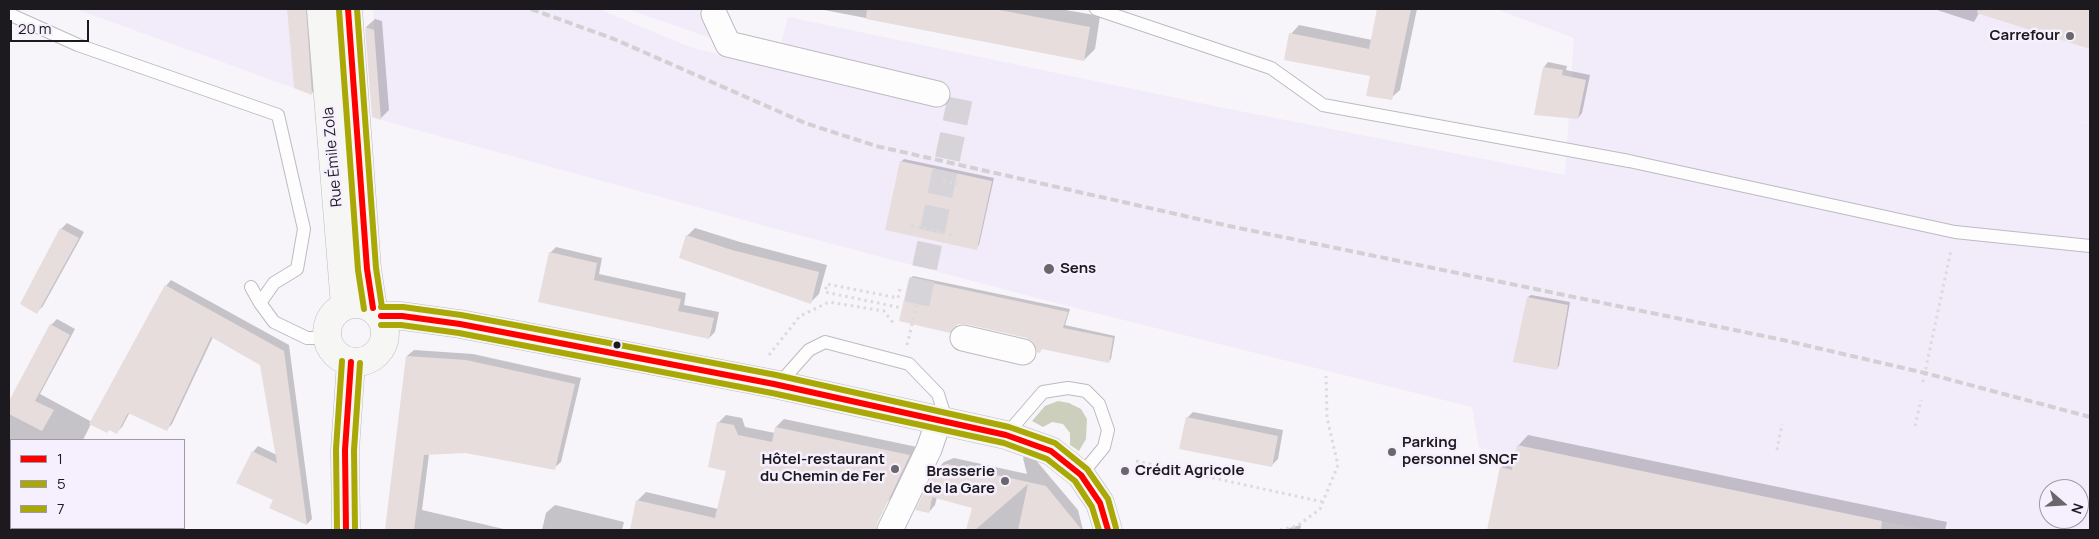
<!DOCTYPE html>
<html>
<head>
<meta charset="utf-8">
<style>
  body { margin:0 }
  #map { position:relative; width:2099px; height:539px; overflow:hidden; background:#f7f4fa; font-family:Manrope,sans-serif }
  canvas { display:block }
  .frame { position:absolute; inset:0; border:10px solid #1c1a1f; pointer-events:none }
  .legend { position:absolute; left:10px; top:439px; width:175px; height:90px; box-sizing:border-box; background:#f6f0fe; border:1px solid #9f9aa5; margin:0; padding:6px 9px; list-style:none; font-size:15px; color:#1c1a1f }
  .legend li { display:flex; align-items:center; gap:10px; height:25px }
  .legend b { width:25px; border:1px solid #9f9aa5 }
  .north { position:absolute; left:2039px; top:479px; width:50px; height:50px; box-sizing:border-box; background:#f6f0fe; border:1px solid #9f9aa5; border-radius:50%; rotate:109deg; font-size:14px; font-weight:700; line-height:20px; text-align:center; color:#1c1a1f }
  .north::after { content:''; display:block; margin:auto; width:18px; height:22px; background:#69666c; clip-path:polygon(50% 0,100% 100%,50% 72%,0 100%) }
  .scale { position:absolute; left:10px; top:20px; width:79px; height:22px; box-sizing:border-box; border:2px solid #1c1a1f; border-top:0; padding-left:6px; font-size:15px; line-height:18px; white-space:nowrap; color:#1c1a1f; -webkit-text-stroke:4px #f6f0fe; paint-order:stroke }
</style>
</head>
<body>
<div id="map">
<canvas width="2099" height="539"></canvas>
<div class="frame"></div>
<ul class="legend">
<li><b style="height:6px;background:#f00"></b>1</li>
<li><b style="height:6px;background:#a9a806"></b>5</li>
<li><b style="height:6px;background:#a9a806"></b>7</li>
</ul>
<div class="north">N</div>
<div class="scale">20 m</div>
</div>
<script>
const context = document.querySelector('canvas').getContext('2d');
context.lineJoin = 'round';
function paint(path, color) { context.fillStyle = color; context.fill(path, 'evenodd'); }
const toPath = rows => new Path2D(rows.map(r => 'M' + r).join(''));
function trace(path, color, width, dash) { context.strokeStyle = color; context.lineWidth = width; context.lineCap = dash ? 'butt' : 'round'; context.setLineDash(dash || []); context.stroke(path); }
function label(font, color, halo, rows, align = 'center') {
  context.font = font + ' Manrope,sans-serif'; context.lineWidth = 5; context.setLineDash([]); context.textBaseline = 'middle'; context.strokeStyle = halo; context.fillStyle = color; for (const [text, x, y, turn = 0] of rows) {
    context.save(); context.translate(x, y); context.rotate((+turn || 0) * Math.PI / 180); context.textAlign = isNaN(turn) ? turn : align; if (halo) context.strokeText(text, 0, 0); context.fillText(text, 0, 0); context.restore();
  }
}
paint(toPath([
  [76,9,287,9,294,88],
  [373,9,599,9,692,48,775,67,788,17,1224,108,1565,175,1574,38,1496,9,2090,9,2090,123,2073,120,2090,124,2090,530,1929,530,1479,448,1472,407,1064,305,806,237,381,120],
  [2049,489,2079,489,2079,519,2049,519],
  [627,9,723,9,728,44]
]), '#f2ebf9');
paint(toPath([
  [1058,401,1069,403,1081,409,1087,419,1086,439,1079,451,1070,445,1070,433,1063,424,1052,422,1043,427,1032,421,1045,406]
]), '#cdcfbd');
paint(toPath([
  [288,9,305,9,311,11,320,85,312,93,295,87],
  [819,9,1060,9,1100,16,1095,49,1084,60],
  [1379,9,1417,9,1400,90,1391,98,1371,75,1291,34,1299,25,1372,40],
  [1934,9,2090,9,2090,48,1979,13,1974,22],
  [375,19,382,21,389,110,381,118,373,116,366,27],
  [1548,62,1567,66,1566,70,1590,75,1582,113,1578,118,1544,67],
  [904,159,994,178,979,245,976,248,901,162],
  [67,223,84,232,43,306,37,312,61,229],
  [695,228,740,242,827,265,819,294,811,302,687,236],
  [556,247,602,258,599,274,686,293,684,305,719,312,715,332,709,338,540,301,550,253],
  [913,276,1070,309,1065,325,1115,336,1111,359,1108,362,1034,341,910,279],
  [171,280,289,345,312,519,307,524,270,507,274,499,253,452,258,446,277,455,261,364,213,337,172,424,167,429,130,412,122,427,117,432,91,424,83,440,11,440,11,476,9,475,9,403,51,325,57,319,75,329,40,394,92,422,166,286],
  [1531,295,1570,302,1559,366,1556,369,1528,297],
  [414,350,473,354,581,378,561,462,554,468,466,452,429,454,422,510,508,530,387,530,407,356],
  [1193,412,1283,430,1278,459,1272,465,1187,418],
  [726,415,742,418,745,427,775,433,776,427,784,419,917,447,894,495,886,503,813,506,808,530,631,530,638,500,646,492,718,509,728,470,718,423],
  [1528,435,1947,522,1945,530,1488,529,1501,468,1511,457,1516,458,1518,446],
  [1029,452,1078,510,1083,530,1042,530,1035,502,1025,530,967,530,973,507,937,497,935,505,929,512,937,469,944,462,954,458,1027,474,1023,458],
  [555,505,624,522,622,530,542,530,546,513],
  [1301,525,1300,530,1282,530]
]), '#0003');
paint(toPath([
  [287,9,306,9,312,95,294,88],
  [867,9,994,9,1090,27,1084,61,866,19],
  [1377,9,1411,9,1392,100,1366,96,1370,76,1284,60,1289,33,1369,49],
  [1978,9,2090,9,2090,49,1977,13],
  [365,27,374,30,381,120,372,117],
  [1543,67,1563,70,1562,75,1586,80,1578,119,1534,115],
  [900,161,992,181,977,250,885,230],
  [60,228,79,238,37,314,20,304],
  [686,235,732,250,819,272,811,304,679,258],
  [549,252,597,263,594,280,681,299,678,311,714,318,709,339,538,302],
  [909,278,1068,312,1063,328,1113,338,1109,363,1042,349,1040,353,1037,352,1033,342,1027,338,966,324,958,324,950,333,899,321],
  [165,285,284,351,307,525,269,508,273,500,236,483,252,451,277,463,266,400,260,365,211,337,167,431,128,413,117,434,109,430,107,433,89,424],
  [1527,297,1568,305,1557,370,1513,362],
  [50,324,70,335,35,401,54,410,42,431,9,414,9,401],
  [406,356,466,360,575,384,555,470,466,453,424,455,414,530,385,530],
  [1186,417,1278,436,1272,467,1179,449],
  [717,422,734,425,738,435,772,442,775,427,910,455,877,524,876,530,630,530,636,500,715,518,726,471,708,467],
  [1517,445,1882,521,1881,530,1487,530,1500,467,1512,470],
  [947,464,1046,486,1082,530,1018,530,1028,484,975,530,966,530,972,508,932,497,929,513,915,510,936,468]
]), '#e6dddc');
trace(toPath([
  [917,304,960,99]
]), '#d6d3d9', 25, [25, 12]);
const lane = toPath([
  [1096,9,1271,68,1323,105,1629,161,1955,232,2090,246],
  [9,14,78,45,278,115,304,229,297,269,274,283,260,303],
  [251,287,260,303,274,322,307,338,327,338],
  [775,384,786,376,809,350,825,342,909,364,938,394,943,410,944,421],
  [1006,435,1043,392,1068,388,1086,391,1099,404,1108,430,1104,447,1081,475]
]);
const street = toPath([
  [714,14,728,44,937,94],
  [963,338,1023,352],
  [9,527,15,530],
  [890,530,929,449,939,420]
]);
const secondary = toPath([
  [321,9,345,305],
  [348,9,367,269,373,308],
  '327 333a29 29 0 1 1 58 0a29 29 0 1 1-58 0Z',
  [381,316,402,316,460,324,518,335,774,384,1006,435,1051,451,1081,475,1100,503,1108,530],
  [346,530,345,450,351,362]
]);
trace(lane, '#bdbbc0', 14);
trace(street, '#bdbbc0', 27);
trace(secondary, '#bdbbc0', 29);
trace(toPath([
  [943,181,961,185],
  [911,226,952,235],
  [900,289,898,298,827,284,825,292,902,308],
  [907,345,917,304],
  [769,355,800,316,829,302,884,311,894,324],
  [1923,382,1951,250],
  [1915,426,1921,400],
  [1777,450,1782,424],
  [1136,461,1323,502],
  [1280,530,1297,526,1320,509,1338,465,1327,418,1326,376]
]), '#dbdadc', 3, [2.5, 4]);
trace(lane, '#fefdfe', 12);
trace(street, '#fefdfe', 25);
trace(secondary, '#f6f7f5', 28);
trace(toPath([
  [531,9,614,39,805,123,876,146,1229,226,1783,340,1925,373,2090,417]
]), '#d1d0d2', 4, [8, 4]);
trace(toPath([
  [348,9,367,269,373,308],
  [381,316,402,316,460,324,518,335,774,384,1006,435,1051,451,1081,475,1100,503,1108,530],
  [346,530,345,450,351,362]
]), '#f00', 6);
trace(toPath([
  [339,10,358,270,364,309],
  [381,325,401,325,459,333,516,344,772,393,1004,443,1047,459,1075,481,1092,507,1099,530],
  [355,530,354,450,360,363]
]), '#a9a806', 6);
trace(toPath([
  [357,9,376,268,382,307],
  [381,307,403,307,461,315,520,326,776,375,1009,427,1055,443,1087,469,1108,499,1116,528],
  [337,530,336,449,342,361]
]), '#a9a806', 6);
for (const [x, y, r, color] of [
  [2070,36,5,"#69666c"],
  [1049,269,6,"#69666c"],
  [617,345,4.5,"#1c1a1f"],
  [1392,452,5,"#69666c"],
  [895,469,5,"#69666c"],
  [1125,471,5,"#69666c"],
  [1005,481,5,"#69666c"]
]) { const dot = new Path2D(); dot.arc(x, y, r, 0, 2 * Math.PI); context.fillStyle = color; context.fill(dot); trace(dot, '#f6f0fe', 2); }
label('bold 15px', '#1c1a1f', '#f6f0fe', [
  ["Carrefour",2060,36],
  ["Sens",1060,269,"left"],
  ["Parking",1402,443,"left"],
  ["personnel SNCF",1402,460,"left"],
  ["Hôtel-restaurant",885,460],
  ["du Chemin de Fer",885,477],
  ["Crédit Agricole",1135,471,"left"],
  ["Brasserie",995,472],
  ["de la Gare",995,489]
], 'right');
label('15px', '#1c1a1f', '#f6f0fe', [
  ["Rue Émile Zola",333,157,-95]
]);
</script>
</body>
</html>
